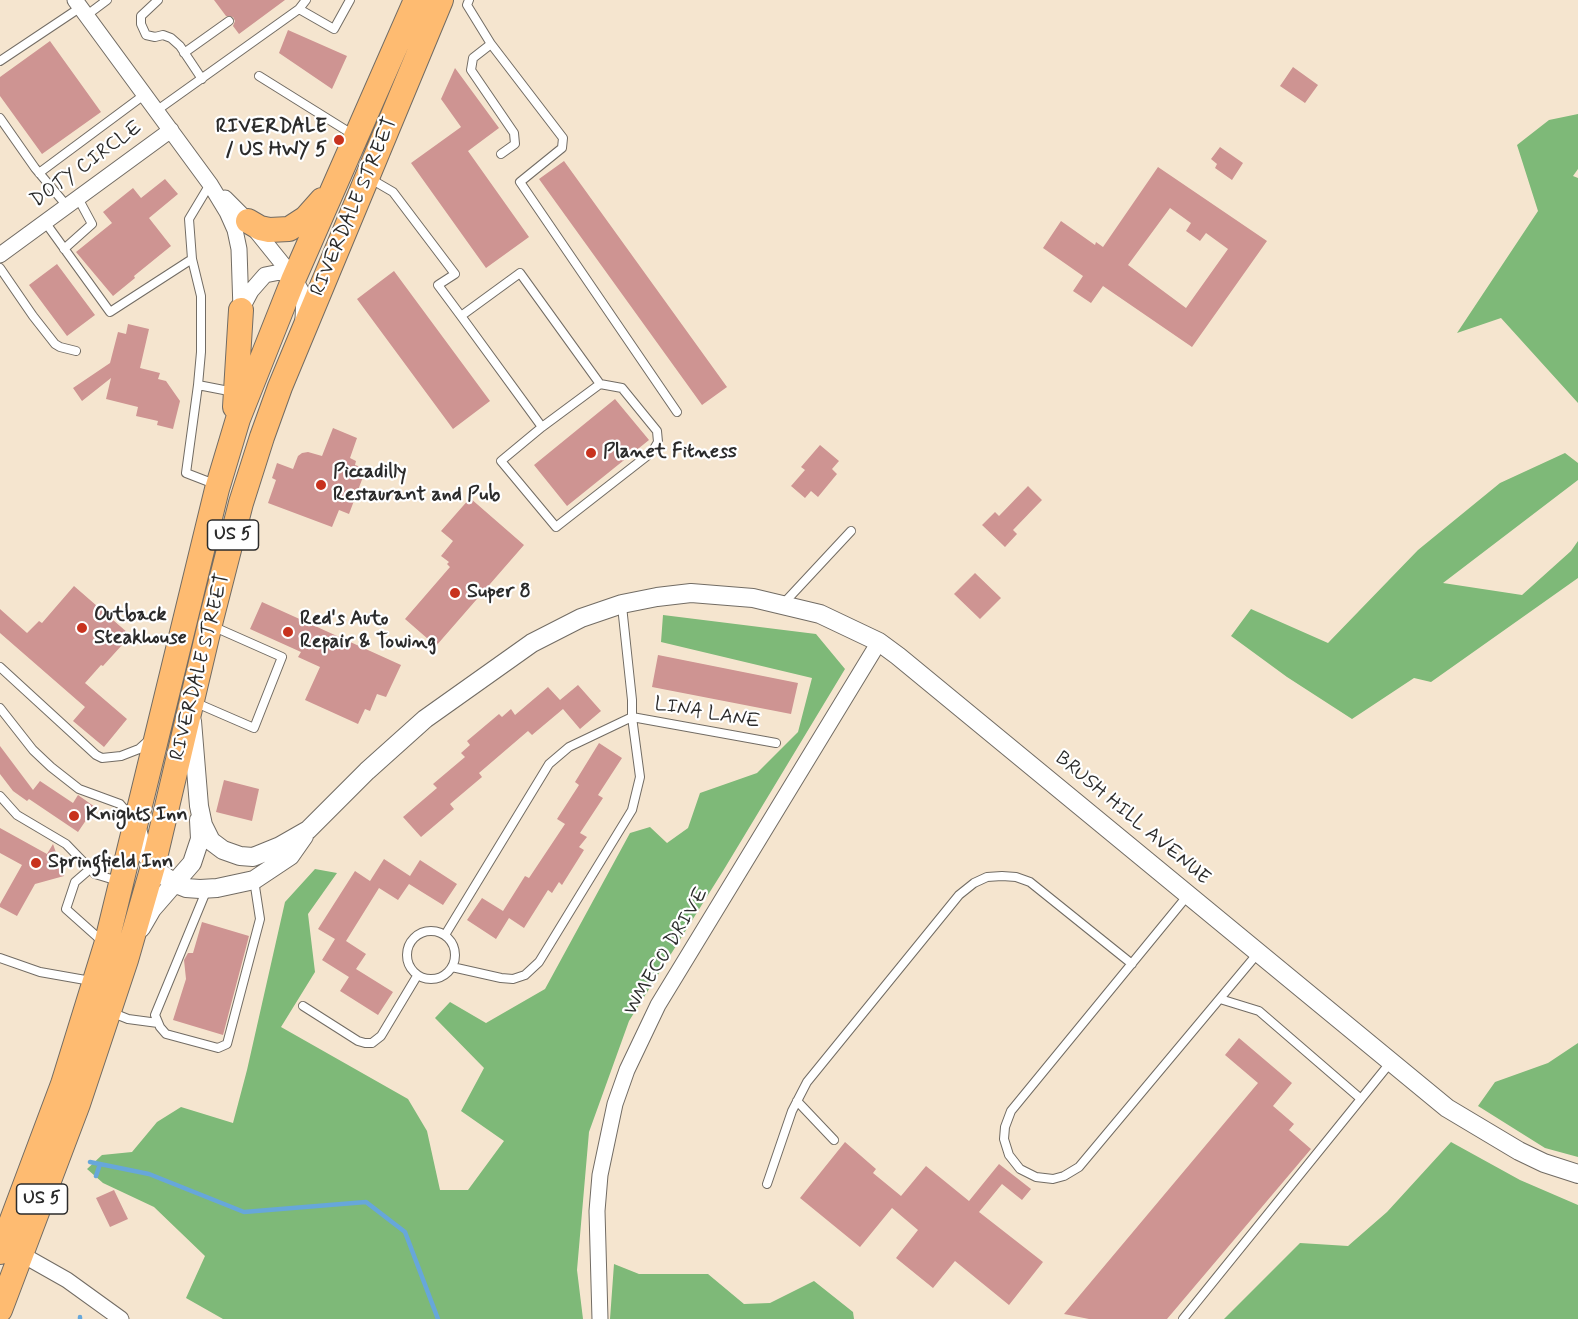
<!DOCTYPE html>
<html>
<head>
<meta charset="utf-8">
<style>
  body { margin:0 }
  canvas { display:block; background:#f5e5cf }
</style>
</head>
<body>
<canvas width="1578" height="1319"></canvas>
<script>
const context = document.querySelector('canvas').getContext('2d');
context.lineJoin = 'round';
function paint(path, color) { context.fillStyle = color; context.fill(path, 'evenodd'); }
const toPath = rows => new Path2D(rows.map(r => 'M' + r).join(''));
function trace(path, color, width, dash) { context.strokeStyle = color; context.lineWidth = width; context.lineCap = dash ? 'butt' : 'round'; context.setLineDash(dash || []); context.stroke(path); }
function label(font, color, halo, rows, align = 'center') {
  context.font = font + ' Mynerve,sans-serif'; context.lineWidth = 4.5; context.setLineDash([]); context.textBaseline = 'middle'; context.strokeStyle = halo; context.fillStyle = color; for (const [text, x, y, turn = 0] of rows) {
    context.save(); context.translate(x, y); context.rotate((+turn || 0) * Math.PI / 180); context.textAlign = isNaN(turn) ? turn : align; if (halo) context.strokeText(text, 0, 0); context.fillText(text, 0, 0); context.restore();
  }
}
paint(toPath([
  [1578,114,1578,169,1573,176,1578,178,1578,403,1501,318,1457,333,1538,211,1517,145,1549,120],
  [1565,453,1578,463,1578,480,1443,583,1522,595,1571,551,1578,541,1578,578,1431,682,1414,678,1352,719,1287,677,1231,636,1251,609,1328,643,1418,550,1500,483],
  [663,615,816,634,845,669,723,871,629,1021,589,1132,577,1270,583,1319,223,1319,186,1298,205,1256,154,1207,103,1183,87,1169,102,1155,132,1152,157,1122,181,1107,233,1123,247,1070,285,902,315,869,337,873,308,914,315,972,281,1027,408,1099,427,1131,440,1190,468,1190,504,1141,461,1111,484,1068,435,1018,450,1002,486,1023,545,989,630,833,650,827,667,843,688,828,700,793,757,773,798,732,812,678,661,642],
  [1578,1043,1578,1157,1545,1148,1478,1106,1495,1082,1548,1063],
  [1451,1142,1520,1180,1578,1205,1578,1319,1224,1319,1300,1243,1348,1246,1387,1212],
  [614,1264,639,1274,708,1274,744,1304,770,1303,814,1281,853,1312,854,1319,610,1319]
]), '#7eb978');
trace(toPath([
  [90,1162,149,1174,244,1212,366,1202,405,1232,438,1319],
  [96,1176,100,1164],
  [80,1317,80,1319]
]), '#67a7da', 4.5);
paint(toPath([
  [214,0,285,0,239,34,233,26,235,21,233,17,226,16],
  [288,30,347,56,332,89,279,53],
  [50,41,101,112,42,154,0,96,0,77],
  [1293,67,1318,85,1305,103,1280,86],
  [455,68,499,128,468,151,529,237,486,268,411,163,461,127,441,99],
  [1220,147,1243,163,1232,180,1215,168,1217,164,1211,159],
  [564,161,727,387,702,405,539,179],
  [1158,167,1267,241,1192,347,1103,286,1091,303,1073,291,1083,276,1043,248,1061,221,1095,245,1096,242,1103,247],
  [1170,208,1191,223,1186,231,1200,241,1206,233,1228,249,1186,308,1128,265],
  [165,179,178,194,149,218,171,246,134,276,135,278,113,296,76,252,112,223,103,212,133,188,141,198],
  [57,264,95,315,67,336,29,285],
  [394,271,490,401,453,429,357,299],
  [128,324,149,329,140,368,160,373,158,379,166,381,180,401,173,429,157,425,158,421,136,416,138,407,106,399,111,378,82,401,73,388,110,363,118,332,126,334],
  [615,399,649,440,567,506,534,465],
  [333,428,357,438,350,458,356,461,355,465,366,469,349,514,339,510,332,527,268,503,276,480,272,478,277,463,293,469,298,456,302,453,308,452,322,456],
  [820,445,839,461,832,469,837,474,818,497,811,491,805,498,791,486,805,470,801,467],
  [1028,486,1042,500,1013,530,1017,534,1005,547,982,525,995,512,999,516],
  [470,498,524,545,436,646,405,619,450,567,447,564,449,562,441,556,453,541,441,531],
  [975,573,1001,598,980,619,954,594],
  [74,586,128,633,120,643,122,645,103,666,101,665,85,683,127,719,104,747,73,721,85,707,0,633,0,609,27,633,39,621,42,623],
  [262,602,401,665,386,697,377,694,370,711,365,709,358,724,305,700,320,667,298,657,301,652,250,629],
  [658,655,798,683,791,714,652,687],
  [578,685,601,711,580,729,563,709,532,735,528,731,479,773,482,777,450,804,454,809,421,837,403,817,437,788,433,784,465,757,461,753,470,745,467,741,499,714,502,717,511,709,515,715,548,687,560,700],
  [599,743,622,758,598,795,603,798,580,833,587,837,579,847,584,850,562,885,559,882,552,893,548,890,524,928,509,918,496,939,467,920,482,898,503,911,525,876,529,878,565,824,557,819,579,785,575,782],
  [0,746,33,790,40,781,73,803,78,795,95,807,78,832,29,799,27,801,13,791,0,774],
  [224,780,259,789,252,821,216,812],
  [0,828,47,854,53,844,64,876,35,884,17,916,0,907,0,904,22,865,0,853],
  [384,859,410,876,420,860,457,884,443,905,409,884,398,900,379,888,346,941,366,954,356,969,393,992,378,1015,340,991,349,977,322,960,335,939,318,929,355,871,370,881],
  [202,922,249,936,223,1035,173,1020,186,979,184,960,188,953,193,953],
  [1239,1038,1292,1083,1273,1106,1294,1124,1289,1130,1311,1149,1167,1319,1089,1319,1064,1314,1258,1083,1225,1055],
  [845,1142,876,1169,873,1173,901,1196,926,1166,969,1201,999,1164,1031,1189,1022,1200,1002,1184,979,1212,1043,1262,1009,1305,955,1261,933,1288,896,1258,918,1230,892,1208,860,1247,800,1198],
  [114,1190,128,1219,110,1227,96,1198]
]), '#ce9492');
const service = toPath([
  [158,0,141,16,141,24,146,35,155,37,163,35,171,38,180,46,202,79],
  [469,0,467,5,491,44,473,58,471,70,514,133,515,144,501,154],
  [299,9,334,29,350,0],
  [87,15,107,0],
  [491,44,563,138,562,148,520,182,677,412],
  [184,53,229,21],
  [0,61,81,7],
  [259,76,352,134],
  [156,111,299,9,306,0],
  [0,118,35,168,67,206],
  [39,173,144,95],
  [369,178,393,192,455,274,438,285,461,316,542,427,501,461,556,527,652,452,658,442,657,431,622,388,600,384,520,273,461,316],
  [45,222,110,312,192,259,201,296,201,352,198,385,234,392],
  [64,249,92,224,78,198],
  [192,259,189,219,210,184],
  [0,268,33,316,55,344,60,347,76,351],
  [198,385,186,473,217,485],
  [542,427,600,384],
  [783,604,851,531],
  [622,606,632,700,632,717,776,743],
  [0,667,96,755,102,758,121,756,139,749,149,740],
  [194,702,254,728,282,657,212,626],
  [0,708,33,750,51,767,79,789,120,804,131,817],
  [0,796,17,815,66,844,95,874,118,881],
  [90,869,75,882,66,909,103,942],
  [207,889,155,1015,160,1027,166,1034,218,1048,227,1044,260,919,254,880],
  [1188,895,1011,1111,1005,1127,1004,1139,1009,1155,1020,1169,1036,1177,1053,1179,1064,1176,1079,1167,1258,953],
  '407 955a24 24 0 1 1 48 0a24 24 0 1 1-48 0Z',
  [445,935,549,764,569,747,632,717,640,777,632,810,539,962,525,975,513,979,501,978,452,967],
  [0,958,40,972,91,981],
  [1220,999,1259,1011,1361,1099],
  [303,1006,358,1041,365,1043,372,1043,381,1036,417,976],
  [113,1013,128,1019,158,1023],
  [797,1101,834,1140],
  [767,1184,792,1111,807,1082,959,895,974,883,987,877,1002,876,1016,877,1030,882,1132,964],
  [1183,1319,1390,1063]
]);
const minor = toPath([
  [75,0,210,184,227,212,235,230,239,249,241,310],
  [225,198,248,221,294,278,304,296,303,319],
  [0,255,171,130],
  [242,308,251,291,265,275,280,272,294,278],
  [21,1254,67,1280,121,1319],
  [600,1319,597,1211,600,1175,615,1104,627,1070,658,1005,879,642]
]);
const tertiary = toPath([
  [192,721,199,806,203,825,211,841,223,850,240,856,253,857,280,846,308,830,367,771,425,719,532,643,581,618,622,604,657,597,691,593,753,598,820,614,879,642,898,656,1447,1108,1519,1151,1544,1163,1578,1174],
  [136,826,143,850,157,871,176,884,186,888,200,889,217,888,254,880,290,856,304,836],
  [141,928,152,909,192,863,200,839,199,820]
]);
const primary = toPath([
  [248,221,260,228,269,230,289,229,306,218,322,200],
  [235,407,241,310],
  [0,1252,63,1084,106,945,217,489,238,419,294,278,416,0],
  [0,1310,78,1104,126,960,153,866,211,620,241,503,262,437,280,387,441,0]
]);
trace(service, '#726c64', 10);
trace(minor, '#726c64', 17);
trace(tertiary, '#726c64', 20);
trace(primary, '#726c64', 26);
trace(service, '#fff', 8);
trace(minor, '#fff', 15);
trace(tertiary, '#fff', 18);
trace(primary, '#febb71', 24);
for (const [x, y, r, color] of [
  [339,140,6,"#c8321e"],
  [591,453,6,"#c8321e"],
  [321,485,6,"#c8321e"],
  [455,593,6,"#c8321e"],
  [82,628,6,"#c8321e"],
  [288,632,6,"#c8321e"],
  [74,816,6,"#c8321e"],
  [36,863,6,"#c8321e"]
]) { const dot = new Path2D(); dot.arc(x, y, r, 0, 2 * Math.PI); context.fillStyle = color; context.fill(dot); trace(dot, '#fff', 2); }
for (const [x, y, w] of [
  [233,535,51],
  [42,1199,51]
]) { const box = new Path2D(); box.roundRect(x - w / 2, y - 15, w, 30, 4.5); context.fillStyle = '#fff'; context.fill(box); trace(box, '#2b2b2b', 1.5); }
label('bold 18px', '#2b2b2b', null, [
  ["US 5",233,535],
  ["US 5",42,1199]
]);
label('bold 20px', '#2b2b2b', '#fff', [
  ["RIVERDALE",327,128,"right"],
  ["/ US HWY 5",327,151,"right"],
  ["Planet Fitness",603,453],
  ["Piccadilly",333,473],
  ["Restaurant and Pub",333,496],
  ["Super 8",467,593],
  ["Outback",94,616],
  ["Steakhouse",94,639],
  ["Red's Auto",300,620],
  ["Repair & Towing",300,643],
  ["Knights Inn",86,816],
  ["Springfield Inn",48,863]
], 'left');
label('20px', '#2b2b2b', '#fff', [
  ["DOTY CIRCLE",87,165,-36],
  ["RIVERDALE STREET",355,207,-67],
  ["RIVERDALE STREET",201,667,-76],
  ["LINA LANE",707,714,10],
  ["BRUSH HILL AVENUE",1132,819,40],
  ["WMECO DRIVE",667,952,-59]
]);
</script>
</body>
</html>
